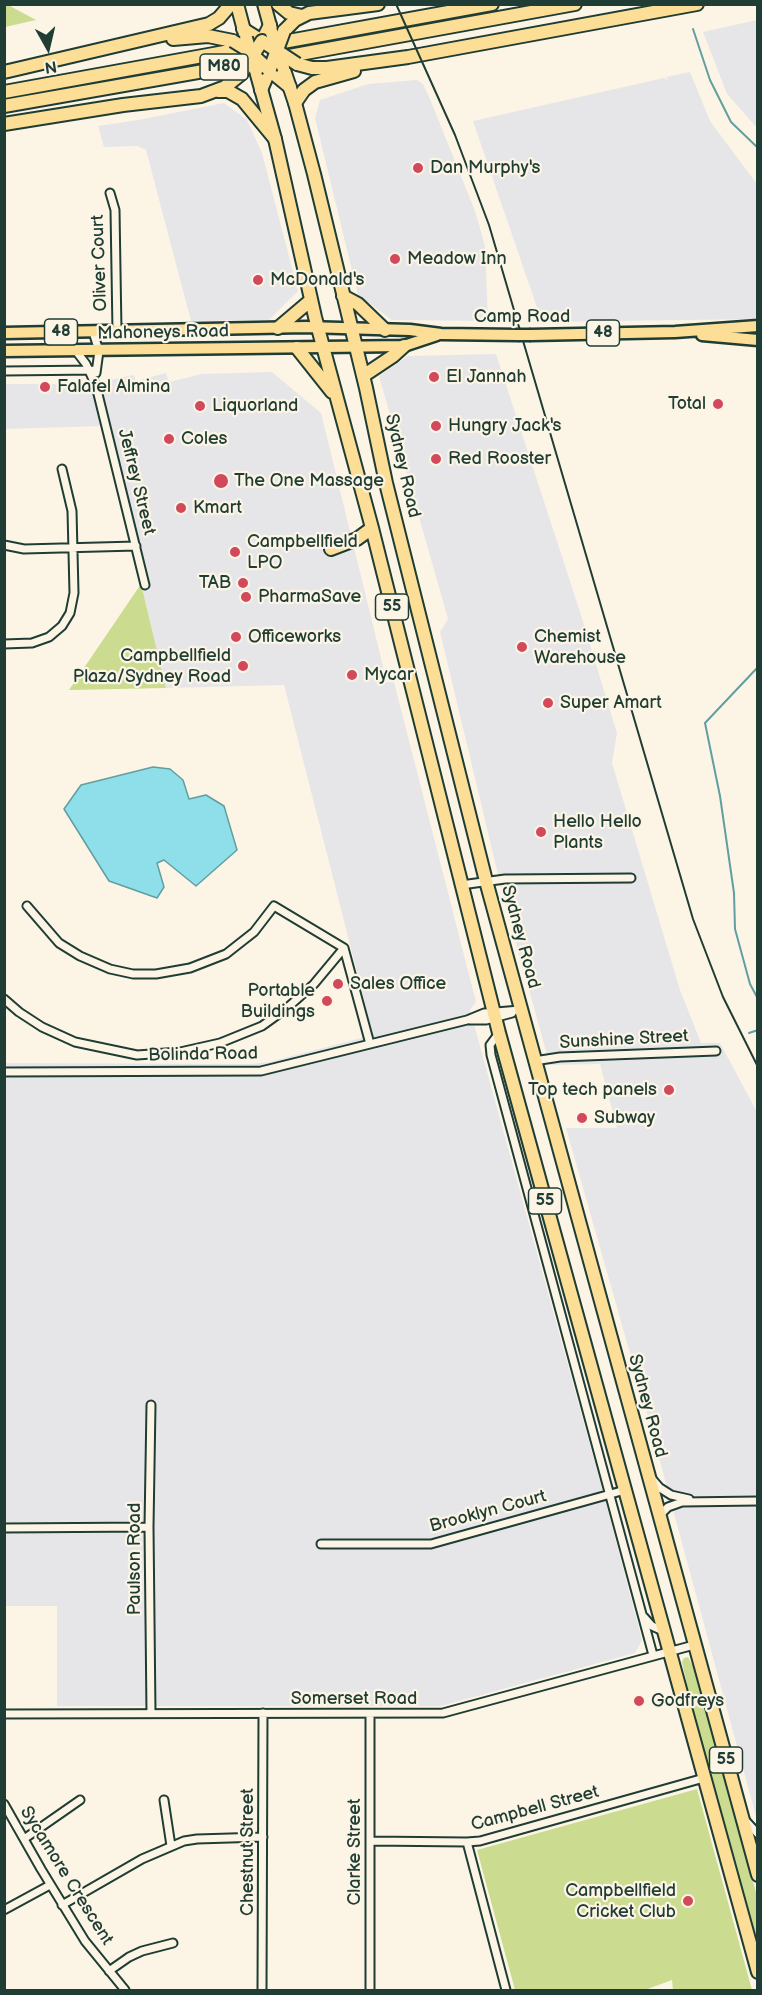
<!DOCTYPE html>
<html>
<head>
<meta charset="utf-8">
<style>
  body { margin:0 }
  #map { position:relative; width:762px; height:1995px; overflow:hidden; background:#fcf5e5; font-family:"Balsamiq Sans",sans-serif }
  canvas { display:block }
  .frame { position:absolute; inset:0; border:6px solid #1f3d34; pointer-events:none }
  .north { position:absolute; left:18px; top:18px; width:60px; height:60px; -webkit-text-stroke:4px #fcf5e5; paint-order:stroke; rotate:172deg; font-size:16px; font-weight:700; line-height:24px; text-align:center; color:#1f3d34 }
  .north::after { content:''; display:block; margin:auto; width:21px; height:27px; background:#1f3d34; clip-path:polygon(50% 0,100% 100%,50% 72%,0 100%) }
</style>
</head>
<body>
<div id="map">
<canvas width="762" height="1995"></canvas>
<div class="frame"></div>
<div class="north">N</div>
</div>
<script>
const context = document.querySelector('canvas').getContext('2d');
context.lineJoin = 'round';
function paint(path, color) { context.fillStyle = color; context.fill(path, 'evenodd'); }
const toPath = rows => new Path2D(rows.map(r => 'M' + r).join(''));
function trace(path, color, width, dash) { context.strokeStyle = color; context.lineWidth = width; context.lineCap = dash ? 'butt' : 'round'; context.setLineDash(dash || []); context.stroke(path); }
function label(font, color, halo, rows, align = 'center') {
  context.font = font + ' "Balsamiq Sans",sans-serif'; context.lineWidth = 4.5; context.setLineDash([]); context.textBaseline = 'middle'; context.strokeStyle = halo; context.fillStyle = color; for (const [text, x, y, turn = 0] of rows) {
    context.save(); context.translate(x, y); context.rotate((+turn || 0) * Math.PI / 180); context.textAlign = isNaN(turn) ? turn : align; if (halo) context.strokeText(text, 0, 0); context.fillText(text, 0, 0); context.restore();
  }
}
paint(toPath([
  [757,20,758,20,757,128,727,94,703,32],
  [690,72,710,121,757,184,757,319,542,322,473,121,664,78,668,81,666,77],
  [417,80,423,84,430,99,475,211,485,246,488,321,392,320,358,295,315,118,320,100,368,84],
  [224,103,247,120,262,153,298,291,269,320,191,321,146,150,137,146,104,147,98,126,138,120],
  [496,354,579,609,617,733,612,763,680,990,701,1043,720,1043,757,1112,757,1820,643,1399,566,1128,617,1128,600,1064,550,1065,506,908,440,632,448,619,379,376,408,356],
  [272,372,321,413,383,666,384,682,394,682,476,1002,470,1010,604,1496,642,1640,635,1653,441,1706,57,1706,57,1606,5,1606,5,1063,250,1064,269,1062,373,1035,284,685,166,688,141,584,111,427,100,382,134,375,136,381,166,373,169,382,202,374],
  [91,382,102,426,5,429,4,384,89,384]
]), '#e6e6e9');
paint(toPath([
  [4,5,8,5,36,20,5,27],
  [141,584,166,688,69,690],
  [688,1657,695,1670,757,1896,757,1950,694,1717,682,1662,684,1658],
  [697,1789,752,1990,673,1990,672,1980,645,1990,515,1990,477,1850]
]), '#cbdb8f');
const water = toPath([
  [153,767,170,769,183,780,189,799,206,795,224,806,237,850,196,886,164,860,157,863,164,887,157,898,109,881,64,809,81,785,153,767]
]);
paint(water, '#8edfe9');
trace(water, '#629ea1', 1.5);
trace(toPath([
  [693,29,710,80,731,122,758,148],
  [758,667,705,723,720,796,734,893,735,929,750,984,758,999],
  [749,1033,758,1030]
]), '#629ea1', 2);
const minor = toPath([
  [110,193,115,210,117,331],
  [93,332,99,351,96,373],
  [76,351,86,364,96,386,145,585],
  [4,371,96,370],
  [4,545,24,549,136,546],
  [4,644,32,643,49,637,62,626,70,613,74,593,72,511,62,469],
  [461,885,505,879,631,878],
  [27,906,59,943,80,956,110,969,133,974,156,974,190,968,226,954,254,932,274,906,344,948],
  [344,948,370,1044],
  [4,999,19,1012,42,1027,75,1042,137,1055,180,1052,220,1043,262,1026,287,1008,314,984,344,948],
  [470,1020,486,1020,512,1013],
  [499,1033,490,1045,491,1055,653,1655],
  [534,1061,560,1057,716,1051],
  [4,1072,261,1071,467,1020,484,1013,520,1010],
  [151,1405,149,1527,151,1713],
  [653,1480,660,1488,671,1495,689,1499],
  [660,1515,668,1507,682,1502,758,1501],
  [4,1528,149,1527],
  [321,1544,431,1544,625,1490],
  [644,1617,652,1626,663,1631],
  [4,1714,443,1713,694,1645],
  [370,1714,370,1990],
  [164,1800,171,1846],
  [4,1804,41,1869,85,1941,125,1990],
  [746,1821,758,1834],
  [24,1839,80,1800],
  [370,1841,467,1842,480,1841,704,1778],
  [467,1842,506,1990],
  [62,1905,142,1859,184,1841,197,1839,263,1837],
  [4,1910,50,1885],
  [109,1971,129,1957,142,1951,173,1943],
  [262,1990,263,1713]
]);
const primary = toPath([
  [4,333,306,327,410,330,441,334,518,335],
  [531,335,675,332,758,326],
  [702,335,758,340],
  [4,351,404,346,437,335]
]);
const trunk = toPath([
  [237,4,246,38],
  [264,4,272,33],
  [283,67,295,103,314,174,366,388,386,483,486,881,758,1875],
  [256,71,275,139,315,317,372,528,499,1033,758,1972],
  [343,296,358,304,385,330],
  [278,328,311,300],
  [297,348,332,392],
  [363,376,393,356,404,346],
  [331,549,357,539,372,528]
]);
const motorway = toPath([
  [278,4,289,13,302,16],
  [243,29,262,41,270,25],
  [284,31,295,20,309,13,378,4],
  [173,39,208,36,233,41],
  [272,44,492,4],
  [278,58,575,4],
  [297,64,312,68,327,68,408,57,697,4],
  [268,69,290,87],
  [4,72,209,24,219,18,231,4],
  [261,90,270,69],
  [218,91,228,91,242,99,275,139],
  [4,92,252,47],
  [295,103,304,90,315,82,354,71],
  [4,106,255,62],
  [4,124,123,105,201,96,225,87,241,74]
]);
trace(minor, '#1f3d34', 11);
trace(primary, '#1f3d34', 15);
trace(trunk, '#1f3d34', 16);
trace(motorway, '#1f3d34', 16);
trace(minor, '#fcf5e5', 7);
trace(primary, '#fcde96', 10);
trace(trunk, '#fcde96', 12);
trace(motorway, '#fcde96', 12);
trace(toPath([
  [396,4,455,135,489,225,693,919,723,997,758,1067]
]), '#1f3d34', 2);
const primaryBridge = toPath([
  [518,335,531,335]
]);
const trunkBridge = toPath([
  [272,33,283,67],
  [246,38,256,71]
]);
const motorwayBridge = toPath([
  [233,41,246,49,268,69],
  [270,69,284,31],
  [241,74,262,41,297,64]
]);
trace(primaryBridge, '#1f3d34', 15, []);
trace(trunkBridge, '#1f3d34', 16, []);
trace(motorwayBridge, '#1f3d34', 16, []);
trace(primaryBridge, '#fcde96', 10);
trace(trunkBridge, '#fcde96', 12);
trace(motorwayBridge, '#fcde96', 12);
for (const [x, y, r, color] of [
  [418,168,6,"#d1495b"],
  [395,259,6,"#d1495b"],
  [258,280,6,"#d1495b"],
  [434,377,6,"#d1495b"],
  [45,387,6,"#d1495b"],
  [718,404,6,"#d1495b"],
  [200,406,6,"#d1495b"],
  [436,426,6,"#d1495b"],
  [169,439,6,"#d1495b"],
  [436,459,6,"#d1495b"],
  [221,481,8,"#d1495b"],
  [181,508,6,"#d1495b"],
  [235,552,6,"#d1495b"],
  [243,583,6,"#d1495b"],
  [246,597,6,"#d1495b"],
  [236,637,6,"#d1495b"],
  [522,647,6,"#d1495b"],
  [243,666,6,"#d1495b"],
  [352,675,6,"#d1495b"],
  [548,703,6,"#d1495b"],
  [541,832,6,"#d1495b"],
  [338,984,6,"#d1495b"],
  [327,1001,6,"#d1495b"],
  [669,1090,6,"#d1495b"],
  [582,1118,6,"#d1495b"],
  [639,1701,6,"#d1495b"],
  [688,1901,6,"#d1495b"]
]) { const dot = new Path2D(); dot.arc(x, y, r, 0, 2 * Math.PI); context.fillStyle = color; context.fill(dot); trace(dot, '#fcf5e5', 2); }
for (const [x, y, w] of [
  [224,67,48],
  [61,332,33],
  [603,333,33],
  [392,607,33],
  [545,1201,33],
  [726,1760,33]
]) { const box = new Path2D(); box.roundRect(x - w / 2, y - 13, w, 26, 4.5); context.fillStyle = '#fcf5e5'; context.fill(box); trace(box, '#1f3d34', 1.5); }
label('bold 16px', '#1f3d34', null, [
  ["M80",224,67],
  ["48",61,332],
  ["48",603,333],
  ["55",392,607],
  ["55",545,1201],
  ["55",726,1760]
]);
label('18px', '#1f3d34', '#fcf5e5', [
  ["Dan Murphy's",430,168],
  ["Meadow Inn",407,259],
  ["McDonald's",270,280],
  ["El Jannah",446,377],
  ["Falafel Almina",57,387],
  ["Total",706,404,"right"],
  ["Liquorland",212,406],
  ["Hungry Jack's",448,426],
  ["Coles",181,439],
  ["Red Rooster",448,459],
  ["The One Massage",234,481],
  ["Kmart",193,508],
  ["Campbellfield",247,542],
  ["LPO",247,563],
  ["TAB",231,583,"right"],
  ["PharmaSave",258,597],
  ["Officeworks",248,637],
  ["Chemist",534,637],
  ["Warehouse",534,658],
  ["Campbellfield",231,656,"right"],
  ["Plaza/Sydney Road",231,677,"right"],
  ["Mycar",364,675],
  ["Super Amart",560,703],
  ["Hello Hello",553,822],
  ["Plants",553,843],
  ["Sales Office",350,984],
  ["Portable",315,991,"right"],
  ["Buildings",315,1012,"right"],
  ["Top tech panels",657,1090,"right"],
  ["Subway",594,1118],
  ["Godfreys",651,1701],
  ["Campbellfield",676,1891,"right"],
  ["Cricket Club",676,1912,"right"]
], 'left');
label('18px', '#1f3d34', '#fcf5e5', [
  ["Oliver Court",100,263,-92],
  ["Camp Road",522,317],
  ["Mahoneys Road",163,333,-1],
  ["Sydney Road",402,466,77],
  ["Jeffrey Street",136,482,76],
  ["Sydney Road",520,937,75],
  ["Sunshine Street",624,1040,-3],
  ["Bolinda Road",203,1055,-1],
  ["Sydney Road",647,1406,75],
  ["Brooklyn Court",488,1512,-15],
  ["Paulson Road",135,1559,-90],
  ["Somerset Road",354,1699],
  ["Campbell Street",535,1809,-15],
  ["Chestnut Street",248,1852,-90],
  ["Clarke Street",355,1852,-90],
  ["Sycamore Crescent",66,1876,58]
]);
</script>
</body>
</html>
